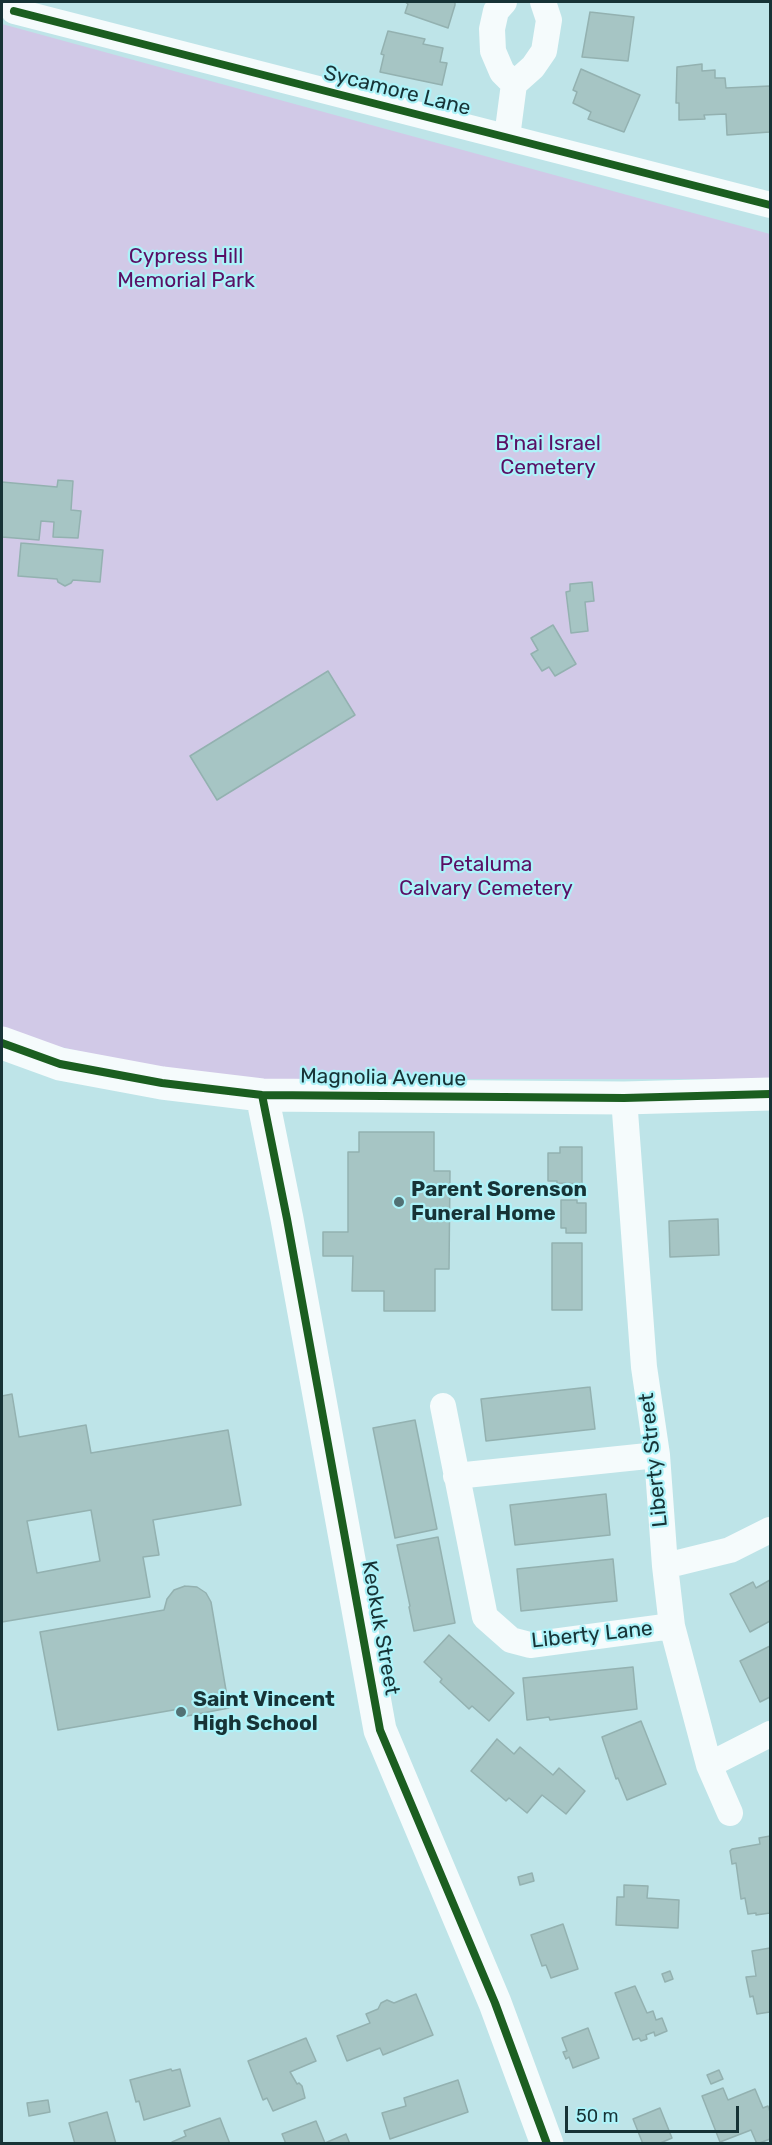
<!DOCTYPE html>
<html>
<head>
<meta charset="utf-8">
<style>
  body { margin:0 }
  #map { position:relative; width:772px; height:2145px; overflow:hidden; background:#bee4e8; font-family:Rubik,sans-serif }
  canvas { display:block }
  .frame { position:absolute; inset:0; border:3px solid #173336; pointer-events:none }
  .scale { position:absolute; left:565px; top:2106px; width:174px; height:27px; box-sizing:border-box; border:3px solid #173336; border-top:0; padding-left:8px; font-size:18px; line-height:21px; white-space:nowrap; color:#173336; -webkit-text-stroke:4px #adf3f9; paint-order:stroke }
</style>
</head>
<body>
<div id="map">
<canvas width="772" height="2145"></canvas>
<div class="frame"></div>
<div class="scale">50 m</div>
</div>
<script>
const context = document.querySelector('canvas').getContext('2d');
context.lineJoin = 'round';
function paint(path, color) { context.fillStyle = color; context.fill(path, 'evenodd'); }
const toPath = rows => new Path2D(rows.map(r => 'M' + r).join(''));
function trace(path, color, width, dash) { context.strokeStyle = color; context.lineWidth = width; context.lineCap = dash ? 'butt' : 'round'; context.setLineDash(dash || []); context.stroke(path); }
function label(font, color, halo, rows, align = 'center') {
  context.font = font + ' Rubik,sans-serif'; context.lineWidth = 4.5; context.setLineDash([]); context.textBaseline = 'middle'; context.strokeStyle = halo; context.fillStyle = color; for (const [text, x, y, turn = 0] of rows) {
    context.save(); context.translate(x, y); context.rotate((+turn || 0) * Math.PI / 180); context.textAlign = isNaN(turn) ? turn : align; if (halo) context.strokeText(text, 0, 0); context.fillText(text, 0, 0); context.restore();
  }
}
paint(toPath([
  [2,24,770,234,770,1079,254,1079,195,1077,2,1034]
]), '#d1c9e7');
const building = toPath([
  [405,2,455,2,455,5,448,28,405,13,408,4,405,2],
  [590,12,634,17,628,61,582,57,590,12],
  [388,31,425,39,423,44,443,48,440,62,447,63,442,85,380,72,384,55,381,54,388,31],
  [702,64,702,71,715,70,715,78,725,78,726,88,770,86,770,132,727,135,726,114,704,115,705,119,679,120,679,103,676,103,677,67,702,64],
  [581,69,640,95,624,132,588,119,591,112,573,103,577,92,573,90,581,69],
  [58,480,73,481,71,510,81,511,78,538,53,537,54,522,41,521,39,540,2,537,2,482,57,487,58,480],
  [21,543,103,550,100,582,73,580,71,583,65,586,58,582,57,579,18,576,21,543],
  [592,582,594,601,585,602,588,631,571,633,566,592,570,591,570,584,592,582],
  [553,625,576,664,555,676,549,667,542,671,531,654,538,650,531,638,553,625],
  [328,671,355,715,217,800,190,756,328,671],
  [359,1132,434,1132,434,1171,450,1171,449,1269,435,1269,435,1311,384,1311,384,1291,352,1291,353,1256,323,1256,323,1232,348,1232,348,1152,359,1152,359,1132],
  [560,1147,582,1147,582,1184,557,1183,557,1181,548,1181,548,1153,560,1153,560,1147],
  [561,1200,577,1200,577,1203,586,1203,586,1233,566,1233,566,1228,561,1228,561,1200],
  [718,1219,719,1255,670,1257,669,1221,718,1219],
  [552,1243,582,1243,582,1310,552,1310,552,1243],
  [590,1387,595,1429,486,1441,481,1399,590,1387],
  [12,1394,19,1437,86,1425,91,1453,228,1430,241,1505,153,1520,159,1555,143,1557,150,1597,2,1622,2,1396,12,1394],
  [91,1510,100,1561,37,1573,27,1521,91,1510],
  [415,1420,437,1529,395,1538,373,1428,415,1420],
  [606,1494,610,1535,515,1545,510,1505,606,1494],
  [438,1537,455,1623,414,1631,409,1607,410,1606,397,1545,438,1537],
  [613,1559,617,1601,521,1611,517,1569,613,1559],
  [770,1580,770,1621,750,1632,730,1594,753,1582,756,1588,770,1580],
  [185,1586,197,1587,206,1593,211,1602,229,1708,187,1716,185,1708,58,1730,40,1632,164,1610,167,1599,174,1590,185,1586],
  [449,1635,514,1693,489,1721,472,1706,469,1709,440,1682,442,1679,424,1662,449,1635],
  [770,1646,770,1697,760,1702,740,1661,770,1646],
  [633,1667,637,1709,550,1720,549,1717,527,1720,523,1678,633,1667],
  [641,1721,666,1784,627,1800,618,1778,616,1779,602,1737,641,1721],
  [497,1739,514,1754,520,1747,553,1775,559,1768,585,1791,566,1814,542,1795,527,1813,509,1798,506,1801,471,1771,497,1739],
  [770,1836,770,1913,756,1915,756,1913,748,1914,745,1898,741,1899,736,1863,732,1864,730,1851,732,1849,760,1844,759,1838,770,1836],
  [532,1873,534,1881,520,1885,518,1877,532,1873],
  [624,1885,648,1886,647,1898,679,1900,678,1928,616,1925,617,1897,624,1897,624,1885],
  [563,1924,578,1969,551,1978,546,1965,542,1966,531,1935,563,1924],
  [770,1948,770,2012,757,2014,753,1996,750,1997,746,1977,756,1976,752,1951,770,1948],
  [670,1971,673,1979,665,1982,662,1974,670,1971],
  [635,1986,647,2013,653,2011,656,2020,662,2018,667,2031,655,2036,654,2032,646,2035,647,2039,641,2041,639,2038,633,2040,615,1993,635,1986],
  [416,1994,433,2035,383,2055,380,2048,347,2061,337,2036,370,2023,366,2014,378,2009,381,2003,387,2000,394,2003,416,1994],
  [588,2028,599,2058,573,2068,569,2057,566,2059,563,2052,567,2051,562,2038,588,2028],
  [306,2038,316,2061,290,2072,297,2084,299,2083,302,2086,305,2098,273,2111,267,2098,263,2100,248,2061,306,2038],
  [171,2069,172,2071,180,2069,190,2106,144,2120,139,2101,136,2102,130,2080,171,2069],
  [719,2070,723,2079,711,2084,707,2075,719,2070],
  [458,2080,468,2112,390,2139,382,2113,406,2106,404,2098,458,2080],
  [723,2088,728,2100,755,2089,763,2108,768,2106,770,2112,770,2139,757,2144,751,2130,720,2142,702,2096,723,2088],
  [48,2100,50,2112,29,2116,27,2103,48,2100],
  [660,2108,672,2138,658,2144,643,2144,633,2119,660,2108],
  [107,2112,116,2144,75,2144,69,2123,107,2112],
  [220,2118,230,2144,173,2144,172,2142,186,2136,184,2131,220,2118],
  [316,2121,325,2143,346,2134,350,2144,286,2144,282,2134,316,2121]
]);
paint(building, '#a6c5c4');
trace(building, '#93b1b0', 1.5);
trace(toPath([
  [504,2,496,11,492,29,493,51,502,72,514,84],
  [14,11,770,205],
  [507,137,514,84,533,67,544,51,549,20,543,2],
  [624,1098,644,1367,657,1455,665,1566,672,1626,709,1765,730,1813],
  [443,1406,485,1617,511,1640,530,1645,672,1626],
  [456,1476,657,1455],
  [665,1566,730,1550,770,1530],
  [709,1765,770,1734]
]), '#f5fbfc', 26);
trace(toPath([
  [2,1043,60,1064,162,1083,262,1095,624,1098,770,1094],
  [262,1095,287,1219,380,1730,495,2003,547,2144]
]), '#f5fbfc', 33);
trace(toPath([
  [14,11,770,205],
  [2,1043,60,1064,162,1083,262,1095,624,1098,770,1094],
  [262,1095,287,1219,380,1730,495,2003,547,2144]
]), '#1b5e20', 8);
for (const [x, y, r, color] of [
  [399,1202,6,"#517174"],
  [181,1712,6,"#517174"]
]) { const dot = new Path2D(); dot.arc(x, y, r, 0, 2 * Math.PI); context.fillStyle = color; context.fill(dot); trace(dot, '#adf3f9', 2); }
label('21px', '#173336', '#adf3f9', [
  ["Sycamore Lane",397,91,14],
  ["Magnolia Avenue",383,1078,1],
  ["Liberty Street",654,1460,-96],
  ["Keokuk Street",380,1628,80],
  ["Liberty Lane",592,1635,-6]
]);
label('21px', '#5a0f64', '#adf3f9', [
  ["Cypress Hill",186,257],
  ["Memorial Park",186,281],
  ["B'nai Israel",548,444],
  ["Cemetery",548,468],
  ["Petaluma",486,865],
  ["Calvary Cemetery",486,889]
]);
label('bold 21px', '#173336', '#adf3f9', [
  ["Parent Sorenson",411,1190],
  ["Funeral Home",411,1214],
  ["Saint Vincent",193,1700],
  ["High School",193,1724]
], 'left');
</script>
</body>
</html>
